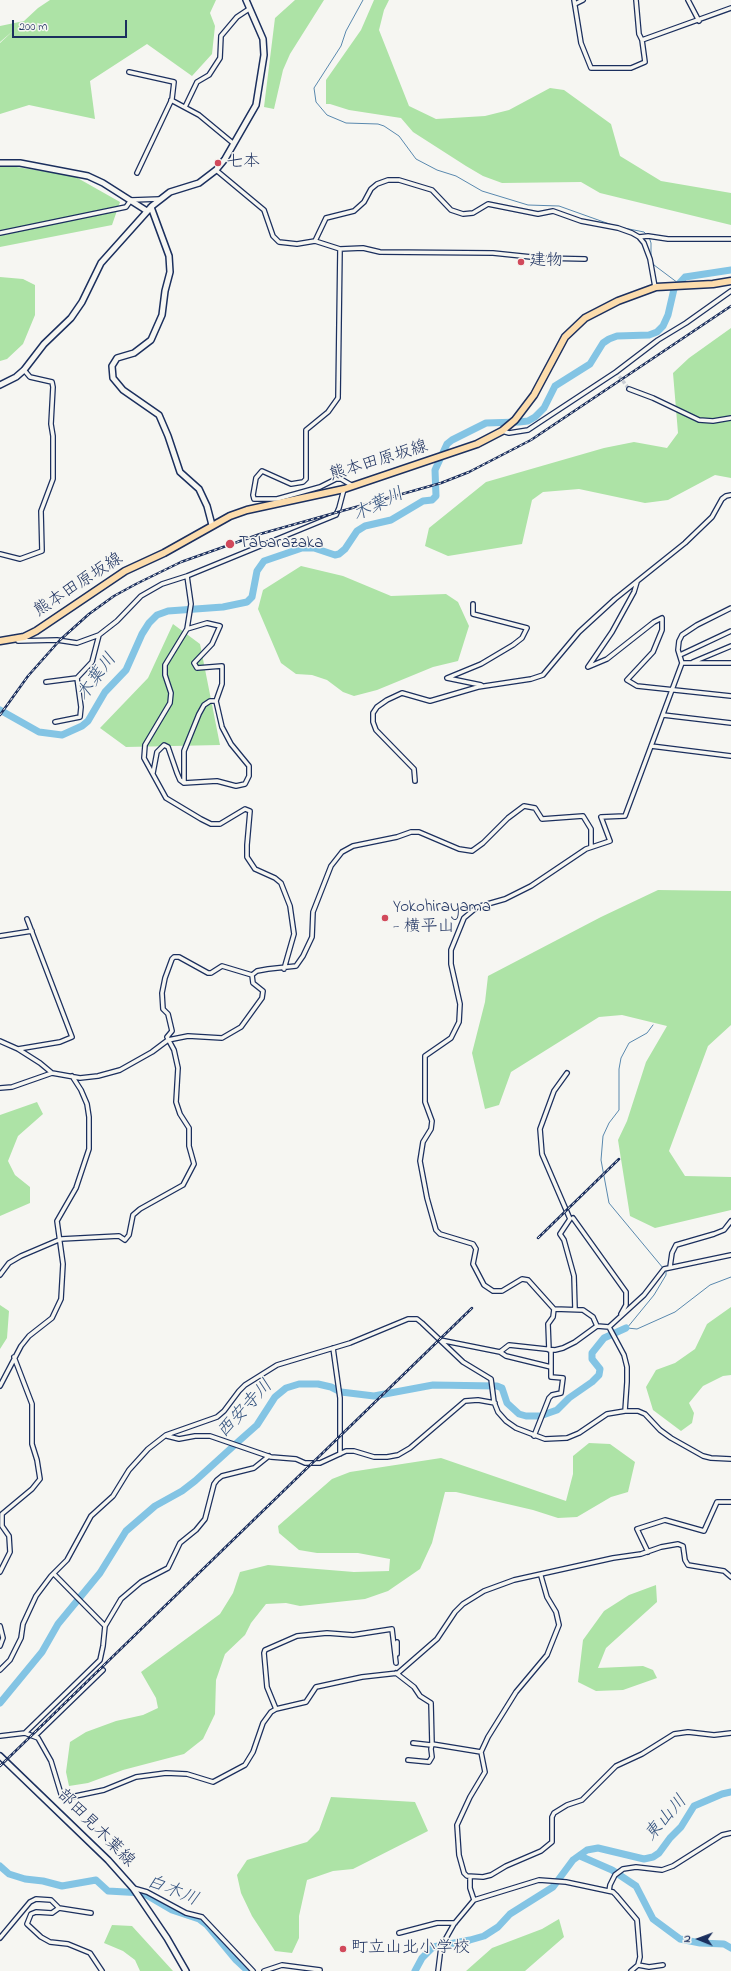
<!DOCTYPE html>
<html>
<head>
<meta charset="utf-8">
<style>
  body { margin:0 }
  #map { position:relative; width:731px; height:1971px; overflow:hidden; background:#f6f6f2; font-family:"Indie Flower",sans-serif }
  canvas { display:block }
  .north { position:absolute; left:679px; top:1919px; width:40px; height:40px; -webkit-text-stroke:3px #f6f6f2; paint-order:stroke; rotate:271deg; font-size:11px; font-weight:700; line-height:16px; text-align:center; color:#1b2f5e }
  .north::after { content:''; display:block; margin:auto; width:14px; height:18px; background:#1b2f5e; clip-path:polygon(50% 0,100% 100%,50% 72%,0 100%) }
  .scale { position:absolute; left:12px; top:20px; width:115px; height:18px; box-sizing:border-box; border:2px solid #1b2f5e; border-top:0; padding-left:5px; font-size:12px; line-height:14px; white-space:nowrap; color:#1b2f5e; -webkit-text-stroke:3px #f6f6f2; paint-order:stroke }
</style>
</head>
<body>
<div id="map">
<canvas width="731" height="1971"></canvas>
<div class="north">N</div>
<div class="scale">200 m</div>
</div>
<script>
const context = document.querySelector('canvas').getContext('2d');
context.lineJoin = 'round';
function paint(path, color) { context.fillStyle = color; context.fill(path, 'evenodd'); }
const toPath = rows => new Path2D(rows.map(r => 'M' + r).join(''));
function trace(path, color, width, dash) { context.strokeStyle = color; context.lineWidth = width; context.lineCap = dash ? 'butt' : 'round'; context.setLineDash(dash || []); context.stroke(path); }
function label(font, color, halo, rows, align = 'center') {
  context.font = font + ' "Indie Flower","Klee One",sans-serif'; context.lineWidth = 3; context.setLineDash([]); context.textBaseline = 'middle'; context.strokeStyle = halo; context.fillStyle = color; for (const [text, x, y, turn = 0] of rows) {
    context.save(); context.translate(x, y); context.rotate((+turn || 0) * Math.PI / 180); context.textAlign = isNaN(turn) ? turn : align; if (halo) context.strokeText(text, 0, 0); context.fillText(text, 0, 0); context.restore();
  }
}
paint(toPath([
  [50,0,216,0,210,13,215,26,212,54,192,76,147,44,90,81,95,119,29,105,0,114,0,43,14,30,0,42,0,26,24,21,38,8],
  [295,0,324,0,290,54,283,70,274,109,264,107,275,18],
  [374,0,389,0,384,10,379,30,409,106,436,119,485,116,509,110,550,88,564,90,611,124,620,156,661,181,731,193,731,225,600,193,581,182,502,183,483,176,466,166,413,132,401,118,349,110,330,104,326,104,326,80,361,30],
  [10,166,74,176,120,202,112,225,0,247,0,167],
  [0,277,23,279,35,285,35,315,23,344,7,359,0,361],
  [731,328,731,478,715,475,668,500,645,503,579,489,543,492,532,500,522,544,448,556,425,546,429,528,486,482,604,448,634,442,667,448,678,433,673,373,689,358],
  [301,566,343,576,391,596,446,594,458,602,469,626,458,661,433,667,377,690,354,696,343,692,327,680,312,675,296,674,281,663,258,609,263,590],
  [173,624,200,644,220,745,126,747,100,728,148,678],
  [658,890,731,891,731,1025,708,1046,669,1151,685,1176,731,1177,731,1210,655,1228,630,1216,618,1140,627,1121,646,1062,667,1026,622,1015,599,1017,511,1072,499,1105,485,1109,472,1053,485,1002,488,976,601,917],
  [37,1102,43,1114,18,1136,8,1161,15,1175,30,1187,30,1203,0,1216,0,1115],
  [0,1305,9,1311,7,1338,0,1349],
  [731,1307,731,1375,723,1376,703,1386,689,1403,694,1413,692,1423,681,1431,653,1410,646,1387,656,1370,675,1363,695,1349,707,1324],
  [589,1443,610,1444,635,1462,628,1492,611,1497,577,1517,558,1518,533,1510,456,1492,445,1492,432,1543,420,1569,388,1591,365,1599,300,1606,286,1603,266,1604,251,1623,245,1635,225,1654,216,1680,215,1714,203,1739,184,1754,123,1770,88,1783,69,1786,66,1772,70,1742,86,1732,116,1721,143,1715,158,1708,156,1698,141,1672,220,1614,233,1593,240,1572,268,1565,354,1572,389,1571,390,1559,358,1553,317,1553,299,1550,279,1533,278,1526,332,1479,350,1472,441,1458,566,1501,573,1474,573,1456],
  [656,1585,657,1602,606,1648,598,1668,643,1666,653,1670,657,1678,623,1690,596,1691,578,1682,583,1640,604,1611,629,1595],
  [331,1797,415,1802,428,1831,353,1869,333,1871,307,1880,299,1916,299,1938,292,1953,275,1951,252,1916,241,1893,237,1875,247,1860,307,1842,319,1830],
  [559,1919,564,1937,525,1971,466,1971,492,1948,542,1929],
  [112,1925,132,1926,173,1971,140,1971,135,1960,123,1951,104,1943]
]), '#ade3a6');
trace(toPath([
  [363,0,346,31,341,46,314,88,316,102,327,115,346,123,378,124,384,126,399,136,416,159,437,170,456,176,482,191,528,205,559,206,615,226],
  [624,228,644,232,647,235],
  [649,237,651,243,651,259,654,265,678,283],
  [653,1025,647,1033,629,1043,621,1058,619,1069,619,1110,609,1123,603,1136,601,1160,609,1203,663,1268],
  [666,1270,666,1275,654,1295,627,1328,637,1329,675,1312,710,1285,731,1277]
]), '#5988ae', 1);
trace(toPath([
  [0,710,39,732,62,735,82,726,88,721,105,692,126,670,142,634,149,623,157,615,168,611,223,607,247,602,252,597,257,571,264,561,302,548,314,548,335,555,339,554,345,549,357,531,365,526,391,520,423,501,432,500,436,496,435,470,447,444,452,440,486,423,519,422,528,421,535,417,544,408,555,386,590,364,603,343,609,339,617,336,649,335,657,332,663,326,668,315,674,289,685,277,731,270],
  [0,1703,42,1652,58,1624,100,1573,126,1531,155,1506,182,1491,195,1481,239,1441,257,1425,275,1397,286,1388,299,1384,318,1384,331,1387,341,1392,374,1396,433,1385,497,1386,502,1388,507,1403,519,1414,526,1416,540,1416,557,1410,569,1398,592,1382,599,1375,600,1369,592,1359,592,1353,604,1338,626,1328],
  [580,1856,612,1870,636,1886,653,1919,680,1939,700,1943,724,1944,731,1948],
  [0,1866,9,1874,25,1879,43,1881,62,1886,96,1880,108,1891,143,1893,172,1910,199,1919,207,1925,236,1960,248,1971],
  [415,1971,422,1958,433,1947,470,1940,484,1936,498,1927,510,1914,553,1887,573,1860,587,1850,598,1848,644,1859,653,1857,659,1853,670,1838,681,1827,694,1806,722,1794,731,1792]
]), '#83c4e4', 7);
trace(toPath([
  [616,372,629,389]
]), '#caced4', 3.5, [3.5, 2]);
const street = toPath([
  [574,0,581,43,591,68,631,68,645,62,642,40,639,34,636,0],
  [688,0,699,21],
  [575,4,583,0],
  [642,40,731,8],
  [129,72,174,82,172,99,137,173],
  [171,100,199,115,234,144],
  [185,107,197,82,209,75,220,58,221,36,237,17,249,9],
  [216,170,264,210,273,236,279,242,297,244,315,241,340,249,363,248,380,252,493,253,541,258,585,259],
  [0,233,126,207,131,200,160,199],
  [639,237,648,236,668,239,731,239],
  [315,241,326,218,354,211,364,202,371,189,377,184,388,180,399,180,432,190,451,210,463,214,473,213,488,204,538,214,553,211,581,221,618,228,632,233,639,237,644,243,650,259,655,287],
  [340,249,338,398,328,412,306,430,306,479,303,482,291,484,262,471,256,478,253,495,254,499,277,499,320,487,336,479,341,479,353,486],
  [629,389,653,398,699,420,713,421,731,418],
  [502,431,509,433,528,430,540,422,616,372,658,340,686,323,731,291],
  [0,554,20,559,42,551,41,511,53,479,53,436,51,424,53,387,52,382,30,377,24,370],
  [187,576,191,604,187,629,165,665,165,675,171,693,170,703,145,745,144,758,166,798,201,819,211,824,220,824,245,809,250,811,247,845,247,857,255,869,275,878,281,883,290,906,294,934,284,969],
  [637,582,634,592,612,632,588,667,607,659,654,622,662,618,662,630,653,652,627,680,637,686,731,696],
  [473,604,473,614,527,628,522,638,513,645,481,664,447,678,481,685],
  [18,641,57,640,77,643,99,635,117,621,141,596,162,584,187,576,336,515,339,508,344,489],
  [680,655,731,631],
  [693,662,731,646],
  [682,663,731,663],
  [46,682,77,678,92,662,99,635],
  [663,715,731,723],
  [55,722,80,717,81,707,77,678],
  [651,746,731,756],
  [153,773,157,752,164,745,168,747,177,773,180,780,184,783,217,781,236,786,245,784,249,776,249,766,231,744,222,727,216,701,222,684,222,666,197,668,194,663,212,644,220,626,207,623,187,629],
  [415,781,414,769,376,730,373,722,373,713,377,707,387,700,402,693,430,701,478,687,531,679,543,675,579,632,615,599,685,543,712,517,722,499,726,496,731,495],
  [184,783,184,751,199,714,204,705,210,701,216,701],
  [0,936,32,931],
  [252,975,257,971,268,969,296,966,303,956,312,937,313,912,331,866,342,852,353,846,397,837,411,832,419,832,459,849,472,851,483,843,508,818,524,806,535,808,542,819,583,816,591,829,591,847],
  [0,1041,18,1049,40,1063,52,1073],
  [18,1049,60,1042,72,1037,27,919],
  [567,1073,554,1091,540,1129,542,1154,570,1219,560,1234,564,1240,574,1276,575,1309],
  [0,1088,12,1087,52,1073,80,1078,98,1076,120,1070,152,1052,168,1040,188,1036,222,1038,241,1027,262,998,263,991,253,983,252,975],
  [573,1218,626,1292,626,1305,621,1314],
  [670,1267,672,1253,676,1245,714,1234,724,1230,731,1221],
  [0,1275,9,1263,21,1256,61,1239,119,1236,125,1240,129,1235,133,1215,140,1209,183,1185,194,1164,189,1146,189,1128,180,1114,176,1102,178,1068,174,1050,167,1037,172,1031,168,1014,163,1009,162,993,165,978,172,959,174,957,179,957,208,973,211,973,222,966,252,975],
  [597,1326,593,1317,583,1310,554,1309,528,1280,522,1279,502,1291,493,1291,484,1285,473,1264,476,1249,473,1244,440,1234,436,1230,427,1198,420,1161,423,1142,431,1129,432,1121,425,1102,425,1056,451,1038,459,1022,460,1004,451,964,451,950,464,918,477,907,505,899,531,886,586,849,610,841,601,817,625,816,682,663,678,650,679,641,682,635,697,625,731,608],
  [609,1327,624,1355,627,1367,627,1382,625,1411],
  [440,1340,500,1352,506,1356,551,1367],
  [333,1348,340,1398,340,1454],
  [549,1350,548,1324,553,1317,554,1309],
  [500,1352,509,1345,555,1350,563,1348,575,1342,597,1326,609,1327,644,1295,664,1269,731,1255],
  [0,1386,21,1346,29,1336,52,1318,61,1299,63,1264,57,1221,76,1188,89,1149,89,1117,87,1104,81,1090,72,1076],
  [167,1436,179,1439,195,1436,210,1436,271,1457,296,1459,305,1463,320,1463,346,1451,354,1451,374,1457,387,1457,398,1455,410,1448,465,1401,478,1400,495,1403],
  [534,1436,549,1398,552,1395,561,1393,563,1378,551,1377,551,1350],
  [648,1552,637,1529,665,1520,704,1531,717,1502,731,1502],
  [0,1572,10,1552,9,1536,2,1526,2,1514,32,1489,40,1479,37,1460,32,1444,32,1404,14,1357],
  [54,1574,105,1626],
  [541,1576,547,1597,556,1612,559,1625,547,1655,516,1692,488,1737,481,1752,485,1772,470,1797,457,1825,459,1855,464,1873,467,1876,483,1877,491,1875,506,1866,541,1851,552,1842,552,1817,554,1813,567,1805,582,1800,616,1766,642,1754,674,1734,688,1732,714,1735,731,1733],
  [0,1626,3,1638,0,1646],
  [396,1652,397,1642,397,1654],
  [0,1670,10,1660,21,1638,23,1624,36,1596,51,1576,67,1560,91,1516,113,1496,129,1470,148,1449,166,1435,217,1417,224,1411,239,1391,245,1385,277,1365,350,1343,408,1319,417,1319,422,1323,463,1362,491,1379,494,1402,498,1412,506,1421,516,1428,545,1439,567,1438,579,1433,607,1414,625,1411,638,1411,645,1414,660,1430,671,1438,703,1456,711,1458,731,1459],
  [396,1673,414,1687,420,1696,431,1703,432,1744,481,1752],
  [276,1709,267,1687,264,1653,265,1650,297,1636,327,1633,353,1635,392,1629,396,1663],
  [25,1733,100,1660,103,1646,105,1626,121,1599,141,1582,168,1568,180,1543,196,1530,205,1519,214,1484,217,1480,222,1476,254,1468,269,1456],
  [0,1736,25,1733,38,1738,51,1761,61,1794,66,1798,104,1790,136,1777,166,1773,187,1774,213,1782,245,1765,253,1752,263,1723,271,1712,276,1709,306,1702,316,1687,362,1677,398,1673,437,1639,455,1612,463,1604,484,1591,514,1580,613,1558,641,1554,661,1547,678,1544,683,1546,685,1560,688,1565,724,1571,731,1577],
  [35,1736,103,1670],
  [413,1743,431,1745],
  [408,1760,429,1762,432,1757,431,1749,432,1744],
  [470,1878,470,1888,474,1900],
  [133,1888,147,1892,186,1913,202,1917,253,1971],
  [609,1891,610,1885,615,1875,623,1869,636,1867,662,1870,673,1866,722,1835,731,1833],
  [59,1908,91,1913],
  [399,1933,437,1923,455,1923],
  [0,1938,30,1902,36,1899,51,1900,59,1908,52,1913,36,1912,31,1914,27,1924,41,1937,50,1942,68,1944,90,1953,102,1971],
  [638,1965,649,1967,663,1965],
  [264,1971,282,1965,320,1970],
  [438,1971,441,1947,454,1924,474,1900,539,1880,566,1882,613,1892,616,1895,637,1920,640,1957,638,1965,631,1971]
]);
const secondary = toPath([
  [0,163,20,163,88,176,103,183,147,211],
  [151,207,169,256,170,272,165,291,162,315,151,340,134,353,117,358,112,366,113,378,123,390,159,415,168,436,180,472,199,489,207,506,212,525],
  [0,385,16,377,24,370,44,344,71,318,82,302,101,263,152,206,170,192,199,183,216,170,225,159,256,105,264,55,263,39,246,0],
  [0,1756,108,1860,133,1888,167,1938,186,1971]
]);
const primary = toPath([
  [0,641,24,637,36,631,125,571,164,553,230,516,247,510,344,489,477,444,502,431,515,420,534,395,565,337,585,318,618,301,656,287,713,284,731,281]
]);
trace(street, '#1b2f5e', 6);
trace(secondary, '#1b2f5e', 8);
trace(primary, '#1b2f5e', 9);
trace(street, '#f6f6f2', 3.5);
trace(secondary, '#f6f6f2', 5);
trace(primary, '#fcdcac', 6);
const rail = toPath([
  [0,715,28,676,60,640,89,614,114,596,136,584,181,562,260,534,441,483,469,472,531,440,731,306],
  [538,1238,619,1159],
  [0,1766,472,1308]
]);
trace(rail, '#1b2f5e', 2.5);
trace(rail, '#f6f6f2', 1, [3]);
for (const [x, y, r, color] of [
  [218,163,4,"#d1495b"],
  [521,262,4,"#d1495b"],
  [230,544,5,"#d1495b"],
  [385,918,4,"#d1495b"],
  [343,1949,4,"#d1495b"]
]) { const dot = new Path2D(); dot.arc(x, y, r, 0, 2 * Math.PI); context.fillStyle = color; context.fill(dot); trace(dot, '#f6f6f2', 1.5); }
label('17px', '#1b2f5e', '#f6f6f2', [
  ["七本",226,163],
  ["建物",529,262],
  ["Tabarazaka",239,544],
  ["Yokohirayama",393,908],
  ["- 横平山",393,928],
  ["町立山北小学校",351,1949]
], 'left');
label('17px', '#1b2f5e', '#f6f6f2', [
  ["熊本田原坂線",379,462,-17],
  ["熊本田原坂線",79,586,-33],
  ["部田見木葉線",95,1829,45]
]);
label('italic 18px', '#355480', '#f6f6f2', [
  ["木葉川",379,506,-26],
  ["木葉川",98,678,-54],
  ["西安寺川",246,1410,-47],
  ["東山川",667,1819,-49],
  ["白木川",172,1892,22]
]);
</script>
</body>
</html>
